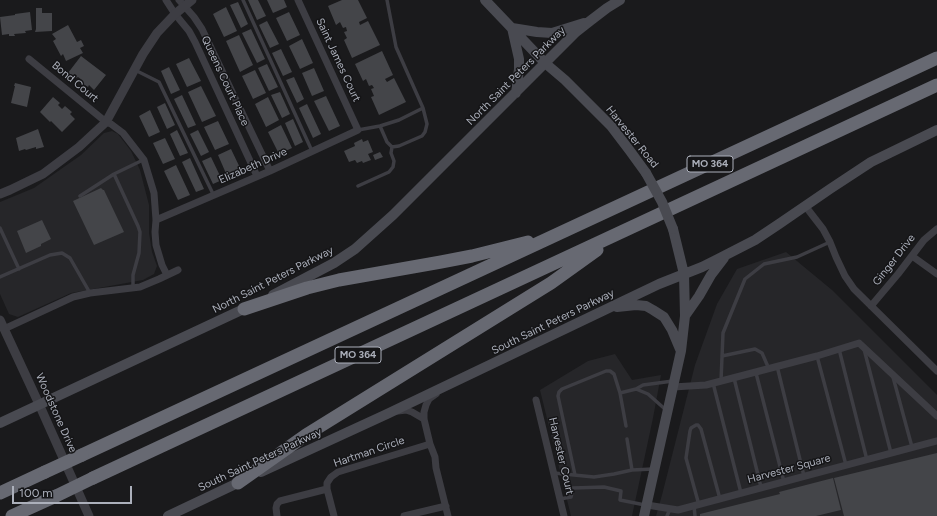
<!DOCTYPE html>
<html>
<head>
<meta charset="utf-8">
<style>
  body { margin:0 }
  #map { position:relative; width:937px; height:516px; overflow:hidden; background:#1a1a1c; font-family:Figtree,sans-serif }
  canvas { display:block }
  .scale { position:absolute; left:12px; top:486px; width:120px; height:18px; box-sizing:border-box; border:2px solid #acb0bb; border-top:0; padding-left:5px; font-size:12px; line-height:14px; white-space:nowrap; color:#acb0bb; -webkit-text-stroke:3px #151517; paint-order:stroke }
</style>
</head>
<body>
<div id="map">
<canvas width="937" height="516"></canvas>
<div class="scale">100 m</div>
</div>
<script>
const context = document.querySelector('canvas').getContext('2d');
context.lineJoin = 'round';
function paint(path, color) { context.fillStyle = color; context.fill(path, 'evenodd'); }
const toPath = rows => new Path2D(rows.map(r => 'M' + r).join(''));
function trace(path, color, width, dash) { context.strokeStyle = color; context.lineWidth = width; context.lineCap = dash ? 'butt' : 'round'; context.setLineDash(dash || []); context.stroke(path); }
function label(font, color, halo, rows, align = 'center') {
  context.font = font + ' Figtree,sans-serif'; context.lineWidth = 3; context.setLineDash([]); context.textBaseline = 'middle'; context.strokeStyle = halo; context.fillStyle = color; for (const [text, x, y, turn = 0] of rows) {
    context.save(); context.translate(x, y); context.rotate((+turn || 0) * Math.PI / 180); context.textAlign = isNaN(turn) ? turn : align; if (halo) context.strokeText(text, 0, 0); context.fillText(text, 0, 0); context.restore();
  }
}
paint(toPath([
  [112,131,118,134,131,151,140,170,149,205,149,233,152,252,157,266,154,274,143,280,71,293,18,317,9,314,0,294,0,202,34,188,81,155,104,133],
  [786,252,832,290,937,395,937,516,656,516,662,495,695,365,717,304,737,269],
  [615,354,632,380,661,375,653,418,632,516,571,516,540,390,588,361]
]), '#262629');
paint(toPath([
  [248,0,258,0,266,16,257,20],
  [267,0,284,0,287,7,273,13],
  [342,0,358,0,367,18,359,22,360,25,368,21,380,45,352,58,344,40,347,38,344,32,347,31,346,27,343,28,340,22,336,25,328,6],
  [238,2,248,24,241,28,230,5],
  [226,7,237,31,224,37,213,14],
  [36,8,42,8,42,13,52,13,52,31,35,32,36,29],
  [30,12,32,30,25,31,26,33,14,34,15,36,9,36,9,34,2,35,0,17,15,15,15,14],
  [289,12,300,35,287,41,276,18],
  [267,21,279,44,270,48,259,25],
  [68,25,77,42,81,40,84,46,80,48,83,53,66,61,63,54,61,56,53,41,56,39,52,34],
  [251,29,265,59,257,63,242,33],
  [239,35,253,65,240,72,226,41],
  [302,39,313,63,300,69,289,46],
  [281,49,292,72,283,76,272,53],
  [382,51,393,75,385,79,387,82,394,78,406,102,379,115,371,97,374,96,371,89,374,88,372,85,369,86,366,79,363,81,355,64],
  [81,56,106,75,94,90,89,85,88,87,80,82,82,80,78,77,76,78,68,73],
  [189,58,201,81,187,87,176,64],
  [267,64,278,87,269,91,258,68],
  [169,67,180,90,171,94,161,71],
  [314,68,324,91,312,96,302,73],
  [255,70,266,93,253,99,242,76],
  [294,77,304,99,297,103,286,80],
  [15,83,31,87,27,107,11,103,15,86,14,86],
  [201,86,216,116,202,122,188,92],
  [280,92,290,114,282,118,271,95],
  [182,95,196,125,188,128,174,99],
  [326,96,340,126,329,131,314,101],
  [53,97,60,103,58,105,62,109,65,106,72,112,70,114,75,119,62,132,51,121,50,122,40,112],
  [268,97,279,120,266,127,255,104],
  [165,103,175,125,167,129,157,107],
  [307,104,321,134,313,138,299,108],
  [150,110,160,132,149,137,139,116],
  [293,119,303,142,295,146,285,123],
  [218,121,229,144,215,150,204,127],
  [281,125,292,148,279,154,268,132],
  [38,129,44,147,36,149,36,147,26,150,25,149,19,151,16,138],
  [177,130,188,153,180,156,170,134],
  [198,130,209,152,201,156,190,134],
  [165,138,175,159,163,164,153,143],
  [362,139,363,142,368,140,373,152,368,154,371,160,363,163,362,161,357,163,355,160,349,162,344,151,355,146,354,143],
  [231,149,242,172,228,178,218,155],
  [380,152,383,157,375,160,373,155],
  [211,157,222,180,213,184,202,161],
  [190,158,204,189,196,192,182,162],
  [176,165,190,195,178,200,164,171],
  [101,188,103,190,104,190,124,232,94,245,73,201],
  [42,220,51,239,41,244,41,246,26,253,17,231],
  [937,453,937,516,844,516,834,478],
  [833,478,841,510,816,516,700,516,700,514,780,494,779,492]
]), '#444549');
trace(toPath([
  [243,0,312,151],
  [135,70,159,82,214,196],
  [380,126,387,142,392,147,399,146,422,136,425,132,427,124,423,108],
  [358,130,380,126,399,120,423,108,396,47,387,0],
  [358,186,389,172,393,167,394,161,391,153,392,147],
  [80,196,114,174],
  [0,228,19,269],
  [0,277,50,255,62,253,70,258,90,293],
  [133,288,133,275,139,253,140,232,138,226,114,174,143,160],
  [839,349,867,460],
  [864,349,891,453],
  [722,356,755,349,762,353,769,369],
  [817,356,846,465],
  [777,366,804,476],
  [756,373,784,482],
  [893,377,912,447],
  [734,378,761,487],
  [721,381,723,333,745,279,764,264,797,257,830,242],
  [713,383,741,493],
  [636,389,648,394,666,410],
  [620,393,636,389,643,385,673,381],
  [627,439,632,470],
  [554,473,594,477,614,474,632,470,653,469],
  [575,475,558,396,559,392,562,389,606,371,610,371,614,374,620,393,626,426],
  [560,499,571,497,573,488,604,487,621,491,620,500,645,505],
  [699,505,686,458,690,431,691,428,696,425,698,425,701,429,720,499],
  [694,506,695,516],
  [667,516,670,509]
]), '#3d3d43', 3.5);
trace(toPath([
  [166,0,175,14,189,31,195,42,257,176],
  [179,0,194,17,202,29,270,171],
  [29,59,106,122,111,124,123,133,144,160,154,193,156,220,155,232,156,245,162,265,167,275],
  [806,207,823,229,830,242,836,257,845,276,854,289,937,371],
  [156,220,270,171,358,130,298,0],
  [912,256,937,274],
  [871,306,898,274,924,240,937,229],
  [4,329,73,297,90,293,140,287,159,279,178,270],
  [673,387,706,385,817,356,859,343,937,416],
  [436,394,429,399,426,405,424,412,424,419,430,444,435,457,436,468,448,516],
  [536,400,564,516],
  [398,411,406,410,412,412,424,419],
  [647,505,678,510,937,441],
  [277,516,276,508,277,504,280,501,327,489],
  [334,516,327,489,327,483,331,477,338,472,430,444],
  [404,516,446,506]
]), '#3d3d43', 7);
trace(toPath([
  [0,194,10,190,43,174,79,147,106,122,143,54,157,33,175,14,192,0],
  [0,320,39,404,89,516]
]), '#3d3d43', 9);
trace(toPath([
  [485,0,545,63,565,80,611,126,630,151,646,173],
  [512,28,537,32,552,33,584,23],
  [512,28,519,59,519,69,516,93],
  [273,295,334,263,355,249,393,215,576,32,590,21,607,8,620,0],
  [617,307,636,305,646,306,653,310,664,317,672,330,680,349],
  [685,316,699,296,711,275,724,258],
  [0,423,250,306],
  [261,472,387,414,659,284,702,267,716,260,755,240,779,224,830,189,871,162,937,130],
  [168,516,244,480],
  [644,516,681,351,685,316,684,274,673,229]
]), '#494a51', 10);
trace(toPath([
  [244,309,307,288,339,280,441,262,472,256,528,242],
  [82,455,937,58],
  [93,478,937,85],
  [238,483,306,435,551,283,597,250],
  [0,493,45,472],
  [12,516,56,496]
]), '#676972', 13);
trace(toPath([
  [646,173,662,202,673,229]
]), '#494a51', 10);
trace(toPath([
  [45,472,82,455],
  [56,496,93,478]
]), '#676972', 13);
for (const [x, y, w] of [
  [710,164,46],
  [358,355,46]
]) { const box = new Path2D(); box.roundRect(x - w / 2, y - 8, w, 16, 3); context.fillStyle = '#151517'; context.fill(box); trace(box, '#acb0bb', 1); }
label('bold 10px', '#acb0bb', null, [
  ["MO 364",710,164],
  ["MO 364",358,355]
]);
label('11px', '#acb0bb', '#151517', [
  ["Saint James Court",338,60,65],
  ["North Saint Peters Parkway",516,76,-45],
  ["Queens Court Place",225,81,65],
  ["Bond Court",75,82,40],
  ["Harvester Road",632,137,51],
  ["Elizabeth Drive",253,166,-24],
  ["Ginger Drive",894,260,-52],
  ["North Saint Peters Parkway",273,280,-27],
  ["South Saint Peters Parkway",553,322,-26],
  ["Woodstone Drive",56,413,66],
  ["Hartman Circle",369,452,-19],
  ["Harvester Court",561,456,77],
  ["South Saint Peters Parkway",260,460,-25],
  ["Harvester Square",789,469,-15]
]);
</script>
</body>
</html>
